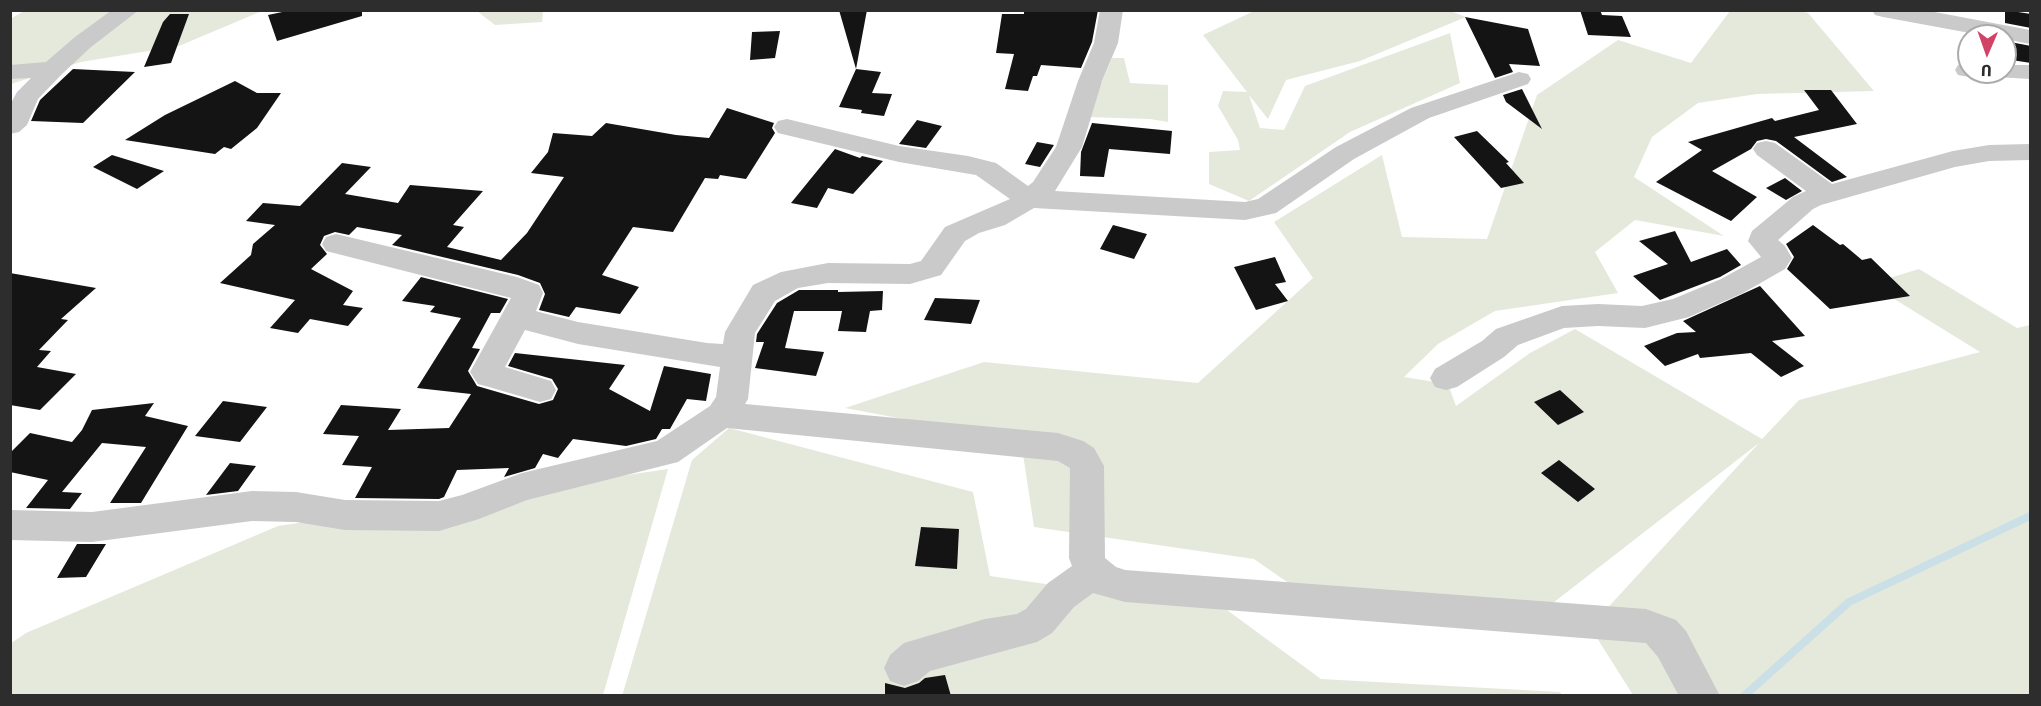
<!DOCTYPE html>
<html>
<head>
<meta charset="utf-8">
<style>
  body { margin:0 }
  #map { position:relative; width:2041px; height:706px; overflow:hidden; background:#fff; font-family:"Fira Sans",sans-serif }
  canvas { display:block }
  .frame { position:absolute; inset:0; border:12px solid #2d2d2d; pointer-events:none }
  .north { position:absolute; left:1957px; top:24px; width:60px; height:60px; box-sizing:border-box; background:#fff; border:2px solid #ababab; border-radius:50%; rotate:182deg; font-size:16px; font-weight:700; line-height:24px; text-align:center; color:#2d2d2d }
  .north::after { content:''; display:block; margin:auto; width:21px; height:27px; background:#d04266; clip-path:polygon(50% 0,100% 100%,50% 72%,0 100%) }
</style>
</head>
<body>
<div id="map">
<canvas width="2041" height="706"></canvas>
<div class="frame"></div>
<div class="north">U</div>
</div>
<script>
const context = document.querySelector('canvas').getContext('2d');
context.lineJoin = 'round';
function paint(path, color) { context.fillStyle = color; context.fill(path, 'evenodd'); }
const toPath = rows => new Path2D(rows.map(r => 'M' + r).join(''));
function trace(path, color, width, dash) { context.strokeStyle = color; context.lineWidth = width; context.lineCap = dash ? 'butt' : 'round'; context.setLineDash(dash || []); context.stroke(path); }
paint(toPath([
  [26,10,262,11,179,46,81,62,11,84,10,19],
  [1448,10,1466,17,1360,61,1286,80,1268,119,1249,95,1260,128,1284,130,1305,86,1450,33,1460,83,1350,132,1249,201,1209,184,1209,152,1240,150,1238,140,1218,106,1223,91,1247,92,1203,35,1254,11],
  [1797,10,1808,13,1874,91,1757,94,1698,103,1652,137,1634,177,1724,236,1635,220,1595,252,1618,293,1495,311,1438,344,1404,377,1448,384,1456,406,1530,353,1575,329,1762,439,1799,400,1980,352,1870,284,1919,269,2017,328,2030,325,2030,695,1633,695,1590,627,1759,443,1522,627,1330,612,1254,559,1034,527,1021,441,845,408,984,362,1198,383,1313,278,1274,222,1382,155,1402,237,1487,239,1537,95,1618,40,1691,63,1730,11],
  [477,11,543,11,542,22,495,25],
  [1112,58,1124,58,1130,83,1168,85,1168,122,1150,119,1087,117],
  [729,428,973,492,990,576,1227,610,1321,679,1560,692,1562,695,622,696,692,460],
  [668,469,603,695,11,695,10,644,26,633,278,526]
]), '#e5e9dc');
trace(toPath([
  [1744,696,1849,602,2030,516]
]), '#cae0e6', 8);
paint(toPath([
  [362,10,362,16,277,41,268,15,287,11],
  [839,10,867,10,856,69],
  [1024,10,1098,10,1092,42,1081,68,1041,65,1037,76,1033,76,1028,91,1005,89,1014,54,996,53,1002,14,1024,14],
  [1580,10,1600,10,1602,15,1622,16,1631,37,1588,35],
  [2005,10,2031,14,2031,28,2005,23],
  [170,14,189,14,171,63,144,67,163,22],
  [1465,17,1528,29,1540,66,1509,64,1513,72,1495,78],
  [780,31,775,58,750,60,752,32],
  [2005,41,2031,46,2031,63,2005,59],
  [73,69,135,72,83,123,31,121,40,100],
  [856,69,881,72,872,93,892,94,884,116,861,113,862,110,839,107],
  [235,81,257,93,281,93,257,128,231,149,224,147,215,154,125,140,165,115],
  [1522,89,1542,129,1506,102,1503,95],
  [1804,90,1831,90,1857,124,1794,137,1847,177,1832,182,1776,141,1766,139,1757,141,1751,149,1712,171,1757,197,1731,221,1656,182,1702,150,1688,142,1772,118,1775,121,1819,110],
  [727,108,774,123,772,128,775,133,746,179,720,175,718,179,705,178,673,232,633,227,602,275,639,287,620,314,576,307,569,317,539,310,545,294,540,283,518,275,392,245,402,235,357,227,349,235,335,232,324,236,320,245,327,254,311,269,353,291,343,305,363,308,348,326,310,319,298,333,270,328,295,300,220,283,251,255,253,244,275,225,246,221,263,203,300,206,342,163,371,167,345,194,398,203,410,185,483,191,453,225,464,227,447,247,501,260,527,233,564,177,531,173,548,152,553,133,592,136,606,123,676,135,709,138],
  [917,120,942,126,926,148,899,144],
  [1092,123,1172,131,1170,154,1109,149,1104,177,1080,176,1081,152],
  [1477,131,1509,162,1506,163,1524,183,1501,188,1454,137],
  [1037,142,1054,145,1040,167,1025,164],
  [835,149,860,158,862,156,883,161,853,194,828,188,817,208,791,203],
  [112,155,164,171,137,189,93,167],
  [1785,178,1802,191,1786,200,1766,188],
  [1113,225,1147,234,1134,259,1100,249],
  [1813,225,1840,245,1843,244,1862,260,1871,258,1910,296,1830,309,1787,269,1794,257,1786,244],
  [1675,231,1691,262,1727,249,1741,265,1720,277,1660,300,1633,276,1668,264,1639,241],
  [1275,257,1286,282,1275,284,1288,301,1256,310,1234,267],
  [10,273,96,288,61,319,68,320,39,350,51,351,37,367,76,374,40,410,10,405],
  [421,277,508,299,500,313,491,313,472,348,480,349,468,371,477,386,539,404,553,400,558,389,552,379,508,366,515,353,625,365,609,389,650,411,664,366,711,374,706,401,687,399,670,429,662,429,656,439,626,446,573,439,558,458,543,454,535,468,504,477,509,468,457,470,444,497,439,499,355,498,372,467,342,465,359,436,323,434,341,405,401,409,388,430,449,428,471,394,417,388,461,318,430,312,435,306,402,301],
  [1760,286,1805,336,1772,341,1804,366,1781,377,1751,353,1700,358,1698,354,1665,366,1644,346,1677,333,1696,332,1683,321],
  [799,290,838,290,838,292,883,291,882,310,870,311,866,332,838,331,842,311,794,311,785,348,824,352,816,376,755,368,764,342,756,342,757,334,777,303],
  [935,298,980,300,971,324,924,320],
  [1560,390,1584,412,1558,425,1534,402],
  [223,401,267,407,240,442,195,436],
  [154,403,145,416,188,426,141,503,110,503,146,447,102,443,62,492,82,493,70,509,26,508,48,480,10,472,10,453,30,433,72,442,82,430,92,410],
  [1559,460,1595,489,1578,502,1541,473],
  [230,463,256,466,238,491,206,495],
  [921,527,959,529,957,569,915,566],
  [77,544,106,544,86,577,57,578],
  [945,675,951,696,885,696,885,683,905,688,919,683,925,678]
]), '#141414');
paint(toPath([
  [112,10,139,10,91,47,62,74,38,99,27,125,19,132,10,134,10,105,17,92,31,78,10,79,10,65,46,62,75,37,112,10],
  [1100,10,1123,10,1118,43,1102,81,1082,147,1055,191,1245,202,1258,199,1336,147,1411,108,1519,72,1528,74,1531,79,1528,84,1429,118,1354,159,1276,213,1245,220,1034,208,1005,225,979,233,965,241,941,275,910,284,828,283,798,288,775,301,755,333,748,399,745,404,1058,433,1083,441,1094,448,1104,466,1105,558,1116,567,1125,570,1646,609,1676,620,1686,631,1720,696,1679,696,1658,657,1646,643,1125,602,1093,593,1074,607,1052,633,1037,642,930,671,918,681,904,686,890,681,884,668,890,655,904,643,985,619,1017,614,1026,609,1048,583,1072,566,1069,558,1070,468,1058,461,727,428,678,462,527,500,479,519,439,531,345,530,296,522,252,521,92,542,10,540,10,510,92,512,252,491,296,492,345,500,439,501,462,495,522,473,657,441,710,406,716,397,720,367,578,344,525,330,505,367,551,381,556,390,551,399,540,402,489,387,478,384,470,372,511,298,326,251,322,244,326,237,336,234,517,277,539,285,543,293,536,311,539,312,578,322,707,343,723,344,725,332,753,285,781,272,828,263,910,264,921,261,945,227,1010,199,976,175,899,162,778,133,774,127,778,121,787,119,899,146,968,156,996,163,1028,186,1033,182,1056,147,1078,81,1094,43,1100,10],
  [1872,10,1924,10,2030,30,2030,44,2005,39,2005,36,1986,36,1883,17,1875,15,1872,10],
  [1969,63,1969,72,1980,72,1978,75,1969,77,1958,75,1955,70,1958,65,1969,63],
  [2005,65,2030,65,2030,79,1996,77,1993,72,2005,72,2005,65],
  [1766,141,1775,143,1832,184,1953,151,1989,145,2030,144,2030,160,1989,161,1955,167,1821,205,1813,209,1778,240,1785,246,1792,258,1785,269,1743,293,1689,317,1645,328,1598,326,1564,328,1518,345,1504,357,1457,387,1446,390,1435,387,1430,378,1435,369,1482,341,1496,329,1562,306,1598,304,1642,306,1673,299,1721,279,1761,257,1748,241,1752,231,1793,197,1806,191,1757,155,1753,149,1757,143,1766,141]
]), '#cacaca');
</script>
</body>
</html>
